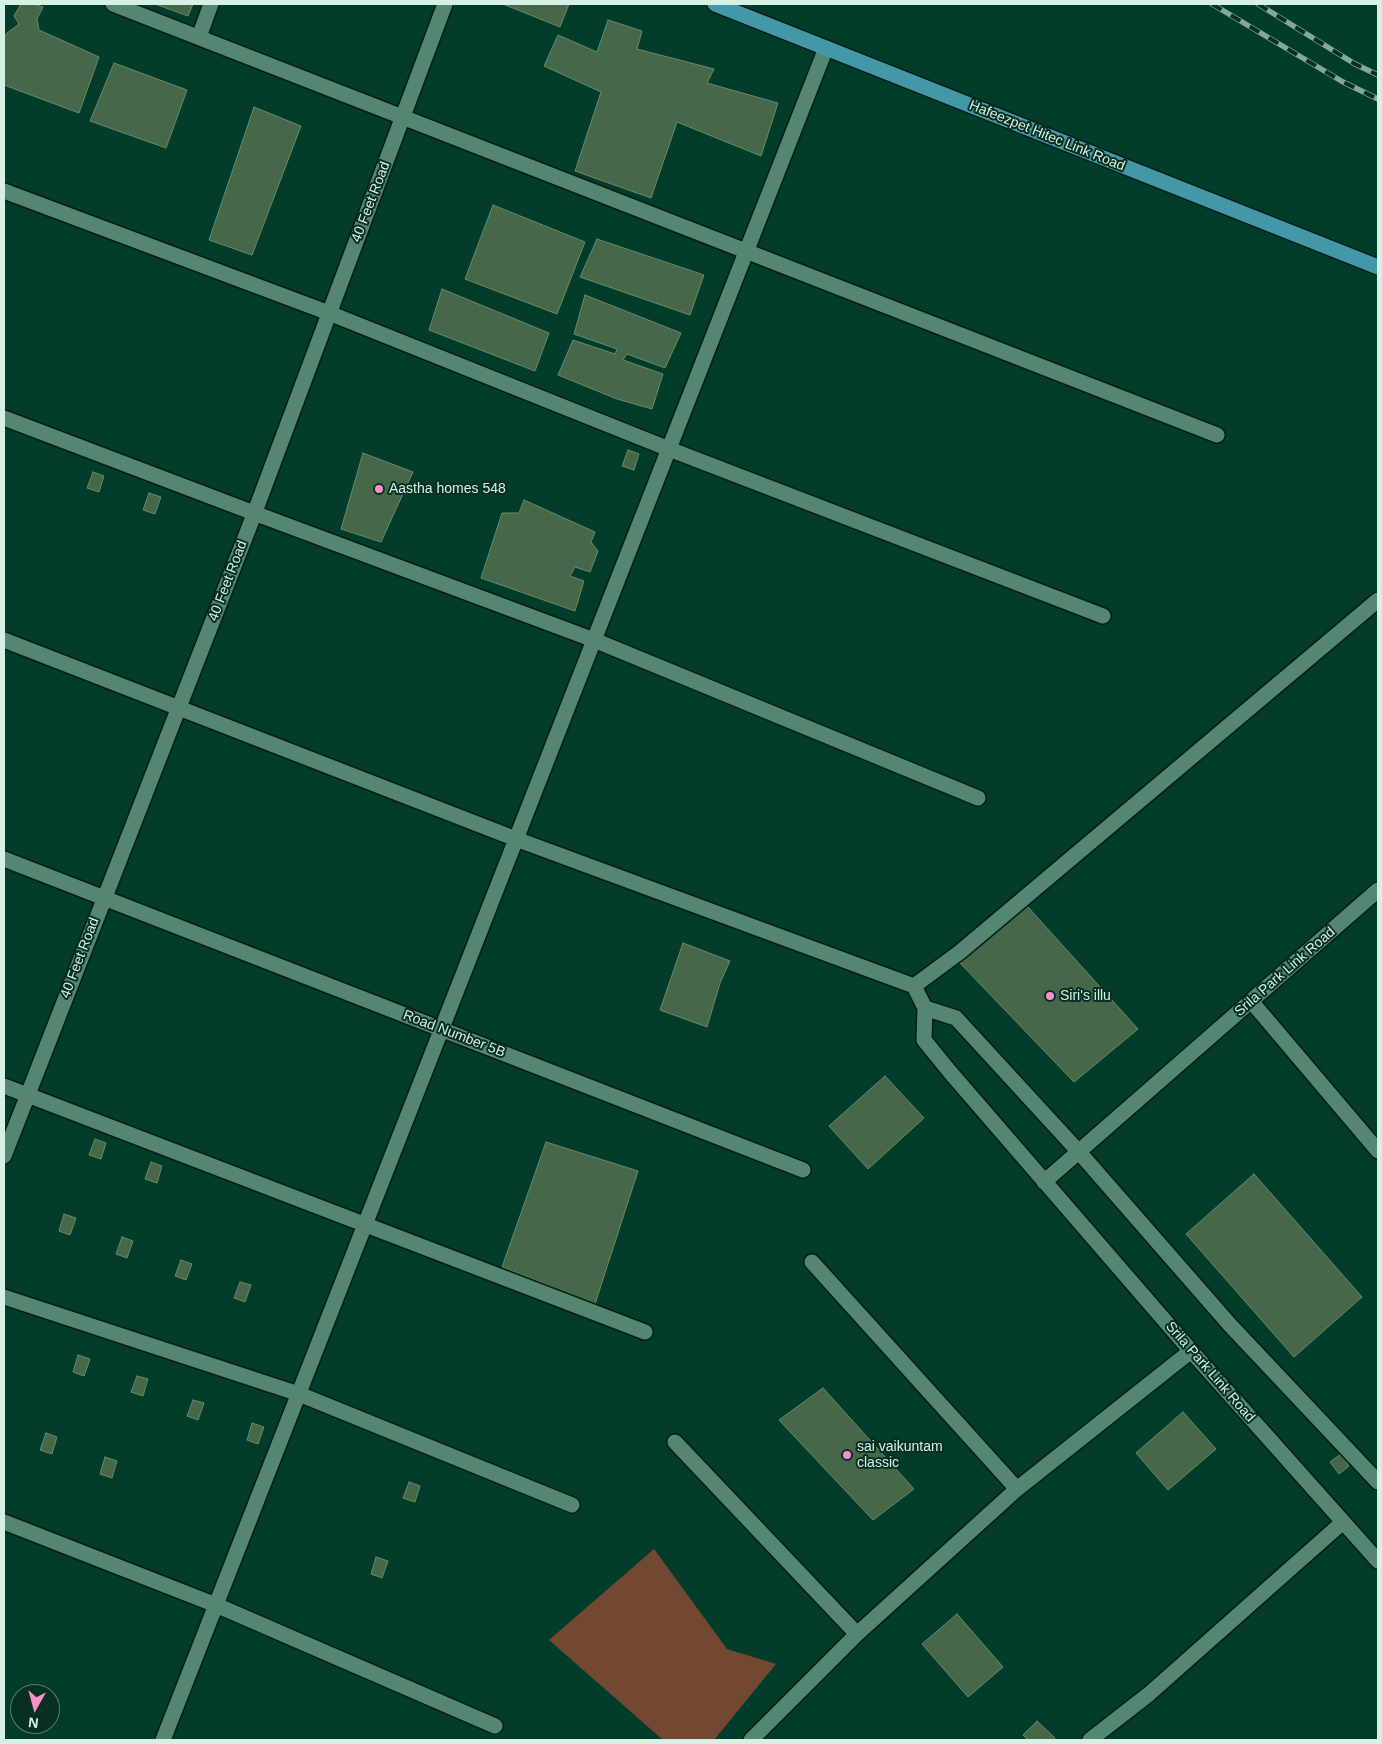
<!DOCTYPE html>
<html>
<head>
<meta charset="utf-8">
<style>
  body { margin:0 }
  #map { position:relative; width:1382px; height:1744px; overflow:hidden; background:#023c2a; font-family:Arial,sans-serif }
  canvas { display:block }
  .frame { position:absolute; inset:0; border:5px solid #d6f0e4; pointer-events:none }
  .north { position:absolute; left:10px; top:1684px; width:50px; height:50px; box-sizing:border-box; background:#073022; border:1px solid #5a7d70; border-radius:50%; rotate:187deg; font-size:14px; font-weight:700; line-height:20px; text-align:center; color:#d6f0e4 }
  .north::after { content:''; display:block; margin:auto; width:18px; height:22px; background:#f98fca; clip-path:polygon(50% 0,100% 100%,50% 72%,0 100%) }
</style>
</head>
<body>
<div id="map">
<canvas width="1382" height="1744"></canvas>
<div class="frame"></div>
<div class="north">N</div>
</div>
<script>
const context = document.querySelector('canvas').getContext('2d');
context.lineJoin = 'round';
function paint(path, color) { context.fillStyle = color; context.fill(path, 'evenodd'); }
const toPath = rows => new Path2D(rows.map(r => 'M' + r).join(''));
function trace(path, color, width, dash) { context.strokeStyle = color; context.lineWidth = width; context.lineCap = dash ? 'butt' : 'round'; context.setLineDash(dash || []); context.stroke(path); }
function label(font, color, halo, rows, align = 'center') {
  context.font = font + ' Arial,sans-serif'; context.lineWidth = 4; context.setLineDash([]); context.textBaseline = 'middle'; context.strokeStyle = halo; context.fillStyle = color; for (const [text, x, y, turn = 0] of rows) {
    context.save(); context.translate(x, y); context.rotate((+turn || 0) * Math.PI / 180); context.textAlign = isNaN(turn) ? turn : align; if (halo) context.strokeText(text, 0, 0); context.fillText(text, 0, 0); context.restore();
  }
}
paint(toPath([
  [654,1549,727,1649,776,1664,714,1740,663,1740,549,1640]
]), '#724833');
const building = toPath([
  [21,4,34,4,43,7,37,19,39,30,99,57,79,113,4,85,4,38,7,33,19,24,14,16,21,4],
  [155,4,193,4,188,16,155,4],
  [503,4,569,4,560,27,503,4],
  [608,20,642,31,637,49,714,69,707,83,778,103,761,156,677,122,651,198,575,171,601,92,544,66,558,35,597,52,608,20],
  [114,63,187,90,166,148,90,121,114,63],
  [254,107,301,126,252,255,209,240,254,107],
  [493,205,585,242,557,314,465,279,493,205],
  [597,239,704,275,690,315,580,277,597,239],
  [442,289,549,333,535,371,429,330,442,289],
  [585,295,681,333,665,368,627,354,623,360,663,374,652,409,617,399,558,375,573,340,615,354,617,349,574,334,585,295],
  [628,450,639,454,634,470,622,466,628,450],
  [363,453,413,472,381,542,341,529,363,453],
  [93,472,104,476,99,492,87,488,93,472],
  [149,493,161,497,155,514,143,510,149,493],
  [524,500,595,532,591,542,598,551,590,572,575,567,570,576,584,581,575,611,481,578,502,513,519,513,524,500],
  [1027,906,1138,1029,1074,1082,960,963,1027,906],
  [683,943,730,961,720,983,707,1027,660,1010,683,943],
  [885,1076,924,1118,868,1169,829,1126,885,1076],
  [95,1139,106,1143,101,1159,89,1155,95,1139],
  [546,1142,638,1171,595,1304,502,1267,546,1142],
  [151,1162,162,1166,157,1183,145,1179,151,1162],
  [1254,1174,1362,1297,1294,1357,1186,1234,1254,1174],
  [64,1214,76,1218,70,1235,59,1231,64,1214],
  [122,1237,133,1241,127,1258,116,1254,122,1237],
  [181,1260,192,1264,186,1280,175,1276,181,1260],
  [240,1282,251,1285,245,1302,234,1298,240,1282],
  [78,1355,90,1359,84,1376,73,1372,78,1355],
  [137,1376,148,1379,143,1396,131,1392,137,1376],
  [823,1388,914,1489,873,1520,779,1420,823,1388],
  [193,1400,204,1403,198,1420,187,1416,193,1400],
  [1183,1412,1216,1449,1168,1490,1136,1453,1183,1412],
  [252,1423,264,1427,258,1444,247,1440,252,1423],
  [46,1433,57,1437,52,1454,40,1450,46,1433],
  [1341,1454,1349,1466,1339,1474,1330,1462,1341,1454],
  [105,1457,117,1461,112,1478,100,1474,105,1457],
  [409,1482,420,1486,415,1502,403,1498,409,1482],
  [376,1557,388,1561,382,1578,371,1574,376,1557],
  [957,1614,1003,1667,968,1697,922,1644,957,1614],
  [1037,1721,1055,1738,1054,1740,1028,1740,1023,1735,1037,1721]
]);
paint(building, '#466849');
trace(building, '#688b6a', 1);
const minor = toPath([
  [113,4,1217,435],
  [199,37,211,4],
  [4,191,329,313,669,449,1103,616],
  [4,418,254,513,594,640,978,798],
  [4,640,516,839,914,986,925,1008],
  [4,859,803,1170],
  [914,986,960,952,1378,600],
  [1251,1001,1378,1151],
  [4,1086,645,1332],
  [4,1156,250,525,445,4],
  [1044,1182,1378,890],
  [812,1262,1017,1489],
  [4,1297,299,1394,572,1505],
  [675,1442,857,1634],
  [1378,1482,1230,1325,1079,1152,956,1018,925,1008,924,1040,950,1072,1191,1351,1378,1561],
  [4,1522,216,1605,495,1726],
  [163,1740,826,48],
  [751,1740,857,1634,1017,1489,1191,1351],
  [1090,1740,1149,1694,1343,1522]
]);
const major = toPath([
  [715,4,1378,267]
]);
trace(minor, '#051f16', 18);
trace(major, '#051f16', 18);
trace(minor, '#548672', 15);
trace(major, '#4497a7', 15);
const rail = toPath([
  [1212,4,1343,82,1378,99],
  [1258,4,1355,64,1378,75]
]);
trace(rail, '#81a899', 5.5);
trace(rail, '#073022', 4, [11]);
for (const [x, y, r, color] of [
  [379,489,5,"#f98fca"],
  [1050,996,5,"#f98fca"],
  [847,1455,5,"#f98fca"]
]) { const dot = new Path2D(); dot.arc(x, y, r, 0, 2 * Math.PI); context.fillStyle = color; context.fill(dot); trace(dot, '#073022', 2); }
label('14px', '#d6f0e4', '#073022', [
  ["Hafeezpet Hitec Link Road",1047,136,22],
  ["40 Feet Road",371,202,-69],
  ["40 Feet Road",228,581,-69],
  ["40 Feet Road",80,958,-69],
  ["Srila Park Link Road",1285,972,-41],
  ["Road Number 5B",454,1034,21],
  ["Srila Park Link Road",1210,1372,49]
]);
label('14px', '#d6f0e4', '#073022', [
  ["Aastha homes 548",389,489],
  ["Siri's illu",1060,996],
  ["sai vaikuntam",857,1447],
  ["classic",857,1463]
], 'left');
</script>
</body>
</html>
